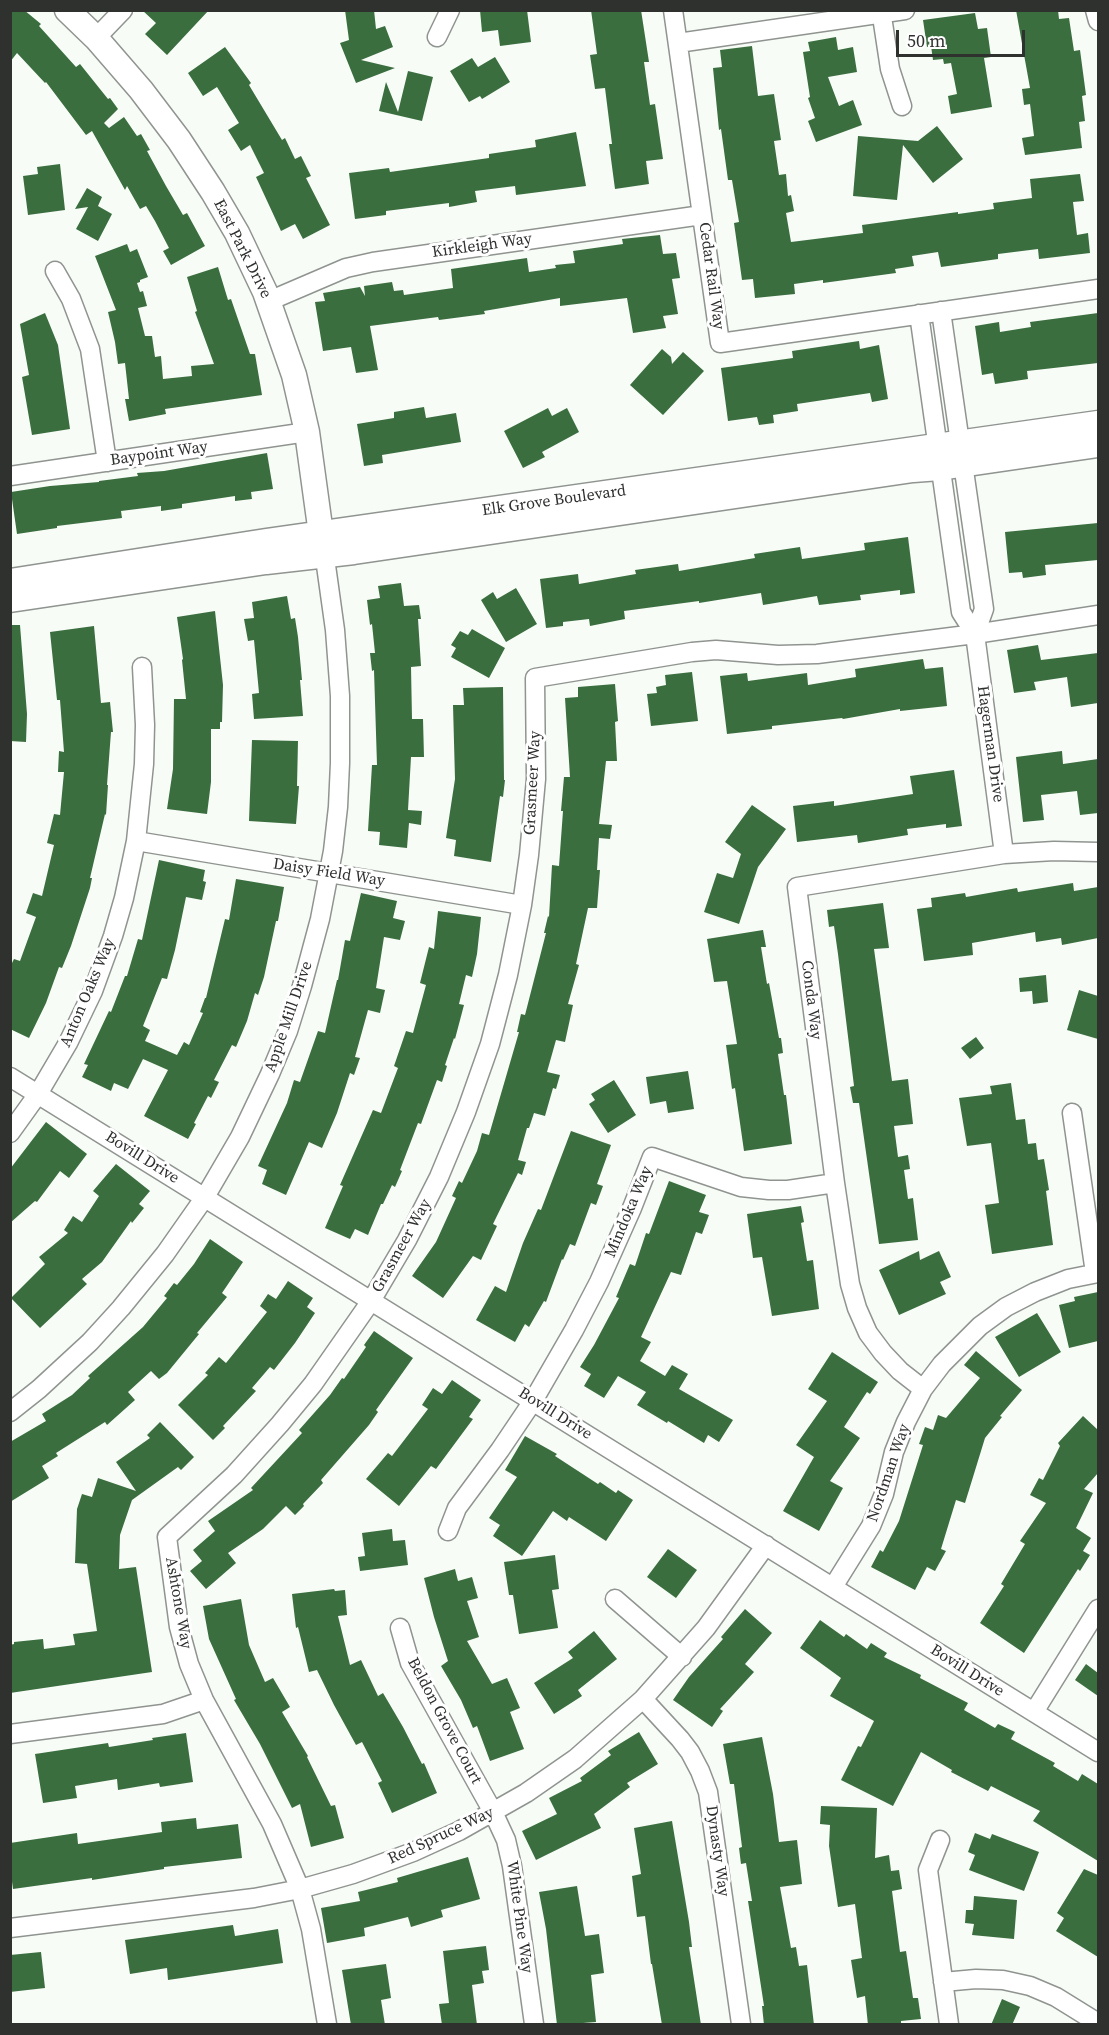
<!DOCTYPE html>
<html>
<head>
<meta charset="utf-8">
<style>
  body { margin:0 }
  #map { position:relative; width:1109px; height:2035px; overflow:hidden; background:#f7fcf7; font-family:"Source Serif 4",serif }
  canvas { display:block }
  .frame { position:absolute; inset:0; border:12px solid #2f312f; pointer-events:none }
  .scale { position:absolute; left:896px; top:30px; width:129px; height:27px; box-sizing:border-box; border:3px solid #2f312f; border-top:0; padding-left:8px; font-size:18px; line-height:21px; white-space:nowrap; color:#2f312f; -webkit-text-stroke:4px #fff; paint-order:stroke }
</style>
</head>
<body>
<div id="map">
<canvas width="1109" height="2035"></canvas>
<div class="frame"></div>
<div class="scale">50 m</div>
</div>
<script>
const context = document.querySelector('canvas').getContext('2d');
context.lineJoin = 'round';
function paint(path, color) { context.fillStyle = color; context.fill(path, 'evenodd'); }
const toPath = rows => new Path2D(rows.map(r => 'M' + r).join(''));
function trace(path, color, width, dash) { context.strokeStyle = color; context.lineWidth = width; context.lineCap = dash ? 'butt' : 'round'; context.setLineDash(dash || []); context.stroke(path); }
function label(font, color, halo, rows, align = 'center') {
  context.font = font + ' "Source Serif 4",serif'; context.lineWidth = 6; context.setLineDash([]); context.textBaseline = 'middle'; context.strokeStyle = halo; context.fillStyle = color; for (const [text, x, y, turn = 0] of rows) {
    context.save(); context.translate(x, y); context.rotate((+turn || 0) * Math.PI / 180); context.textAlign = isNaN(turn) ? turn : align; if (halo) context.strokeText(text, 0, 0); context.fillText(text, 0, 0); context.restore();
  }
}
paint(toPath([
  [10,10,24,10,41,24,39,26,76,67,80,64,108,99,110,98,118,109,104,123,109,128,124,117,137,136,141,134,150,150,147,151,166,186,183,215,187,213,205,246,171,265,163,251,169,248,155,221,146,206,140,209,127,186,125,190,92,131,86,135,46,82,45,83,17,53,10,62],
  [142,10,209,10,167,55,145,34,156,23],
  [345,10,374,10,376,29,385,26,393,47,361,60,395,68,356,83,340,43,349,40],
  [480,10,527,10,531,42,500,46,498,30,482,32],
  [591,10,641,10,649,62,644,62,650,105,655,104,663,159,646,161,649,184,615,189,609,144,612,144,605,88,595,89,590,55,597,54],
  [1016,10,1058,10,1059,19,1069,18,1074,51,1080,50,1086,95,1082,96,1085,121,1079,122,1082,148,1025,155,1022,138,1034,136,1030,104,1024,105,1022,89,1030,88],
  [975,13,978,29,987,28,991,57,984,58,992,107,951,114,948,96,957,94,951,63,944,64,943,59,933,60,931,46,927,47,923,20],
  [836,37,838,50,853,47,857,72,828,77,839,106,853,100,862,125,816,142,808,121,815,118,808,98,810,97,803,52,810,51,808,42],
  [752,46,758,96,774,94,781,140,774,141,779,175,786,174,788,196,791,195,794,211,786,213,791,242,863,233,862,225,958,212,958,214,994,209,993,203,1032,198,1030,179,1080,174,1084,201,1073,202,1077,235,1088,233,1090,253,1039,259,1038,249,998,254,998,259,941,267,938,252,912,256,914,266,895,269,896,273,823,283,823,280,794,284,795,294,755,298,753,279,742,280,734,223,739,222,732,180,728,180,721,129,719,130,713,68,722,67,720,50],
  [225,47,251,83,249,85,282,140,285,138,295,159,301,156,311,176,306,178,330,225,303,239,295,224,281,231,256,177,264,173,250,145,241,151,228,130,239,123,217,87,203,96,188,73],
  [495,57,510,82,482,99,480,96,469,102,450,71,472,58,478,67],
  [408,71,433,77,422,121,379,111,386,82,398,112],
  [937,126,963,159,933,183,903,145,897,200,853,196,858,136,918,141],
  [576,132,586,186,516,195,515,186,475,191,477,202,449,207,449,203,386,211,386,215,355,219,349,173,389,168,390,172,489,158,489,154,536,147,535,140],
  [60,164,65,210,28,215,23,176,38,174,37,167],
  [87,188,102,197,98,206,112,214,98,241,76,229,88,207,75,209],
  [660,235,663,254,676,253,680,278,672,279,678,314,663,316,666,328,633,333,627,298,560,306,560,298,484,311,485,314,439,320,438,317,370,326,378,370,356,373,351,347,323,351,315,302,325,301,323,293,360,287,365,296,364,286,392,282,394,291,403,290,404,295,453,288,451,269,527,258,529,272,556,268,555,265,575,263,573,251,623,244,622,239],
  [127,244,130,252,137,249,148,277,140,280,140,282,137,283,140,292,143,291,147,306,138,308,145,336,152,336,155,357,161,356,163,379,192,376,191,366,214,364,195,312,197,311,187,277,218,267,228,300,231,299,250,354,255,354,262,395,165,409,166,414,129,421,125,399,129,399,125,363,118,364,115,342,108,312,116,310,95,256],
  [45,313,58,345,70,429,32,435,22,377,29,375,20,324],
  [1098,313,1098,363,1027,371,1028,379,995,384,993,373,982,375,975,326,999,322,1000,332,1031,327,1030,322],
  [859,341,860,349,879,345,888,399,872,402,870,393,797,404,798,411,773,415,774,423,759,425,757,417,728,421,721,368,793,358,792,351],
  [662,349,671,357,672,364,683,352,704,371,663,415,630,385],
  [424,407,426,418,456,413,461,442,382,455,383,463,364,466,357,424,394,418,394,412],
  [548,408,552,416,567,408,579,432,542,452,545,457,523,468,504,431],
  [267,453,273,489,251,492,252,499,235,501,235,496,182,504,182,508,161,511,161,506,121,511,122,518,57,526,57,528,17,534,11,492,50,486,99,482,99,481,138,476,137,473,164,471],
  [1098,523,1098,560,1045,565,1046,575,1023,578,1022,572,1009,573,1005,532],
  [908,537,915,593,900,595,900,590,860,595,861,600,819,605,817,596,763,605,761,593,699,603,699,601,624,611,625,619,590,626,589,619,563,622,563,626,546,628,540,579,578,574,579,584,636,574,635,570,678,564,679,571,755,558,754,554,800,547,802,559,865,550,864,543],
  [401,583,404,606,419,605,421,619,418,619,421,666,411,667,412,719,423,719,424,757,411,757,408,810,422,811,421,825,409,823,407,848,379,845,380,832,368,831,372,765,377,765,374,670,372,671,370,653,375,653,372,624,370,625,367,600,380,598,378,586],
  [516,588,537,624,506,642,481,600,493,592,497,599],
  [287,596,291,619,295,618,298,637,302,680,300,680,303,716,254,719,252,694,259,693,254,640,248,641,244,619,254,618,252,602],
  [215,611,223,685,222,722,220,722,220,729,211,729,211,782,207,814,167,809,173,769,174,699,186,699,182,660,183,659,177,617],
  [10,625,20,625,27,714,26,742,10,741],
  [94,626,101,703,110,702,113,732,111,732,107,785,108,785,106,815,105,814,90,878,92,878,90,888,71,946,62,968,59,967,46,1003,29,1038,10,1029,10,967,14,959,20,961,36,917,26,913,33,893,42,896,54,845,47,843,54,814,60,815,64,772,58,772,59,751,64,752,60,700,57,700,50,632],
  [472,629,505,648,489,678,451,657,456,648,451,645,460,631,468,635],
  [1038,645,1041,660,1098,653,1098,703,1071,707,1067,677,1034,682,1036,690,1014,693,1007,650],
  [923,659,925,669,943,667,947,706,900,711,900,709,843,719,842,718,772,726,772,729,727,734,720,676,747,673,748,681,807,673,808,685,856,677,855,669],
  [692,672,698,721,651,726,647,694,657,693,656,687,666,685,665,675],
  [615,684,618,721,615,722,617,761,606,761,599,824,612,825,610,839,599,838,597,870,600,870,597,908,588,908,576,964,579,965,568,1004,573,1005,565,1042,556,1040,547,1072,560,1075,556,1089,553,1088,545,1116,534,1113,529,1128,527,1128,518,1160,526,1162,522,1175,518,1173,493,1224,497,1226,481,1260,473,1256,443,1298,412,1276,436,1242,456,1198,452,1196,459,1181,462,1183,477,1151,482,1133,489,1135,519,1032,517,1032,521,1014,525,1015,546,933,544,933,548,916,549,917,552,865,559,866,563,811,561,811,564,777,570,777,565,698,578,697,578,687],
  [503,687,504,780,505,780,503,797,500,796,491,862,454,856,456,840,446,838,455,779,453,705,464,705,463,688],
  [252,740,298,741,297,786,299,786,296,824,249,821],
  [1062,751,1063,764,1098,759,1098,813,1080,815,1077,791,1041,795,1044,820,1023,822,1016,757],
  [954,770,962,826,946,828,946,824,907,829,908,835,858,843,857,835,797,842,793,806,834,801,834,806,913,794,910,776],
  [752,805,786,829,758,867,739,924,704,912,717,873,733,878,741,854,725,842],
  [159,860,205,870,203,881,206,882,202,900,186,897,175,950,167,979,162,978,143,1026,150,1030,145,1041,177,1055,184,1042,189,1045,203,1013,200,1012,205,998,206,998,225,919,229,920,236,879,284,887,278,921,276,921,264,977,258,995,255,993,247,1021,236,1047,232,1045,214,1080,219,1082,211,1098,208,1096,194,1123,196,1124,188,1139,144,1116,168,1070,143,1059,128,1089,114,1083,111,1091,82,1077,88,1065,84,1064,109,1011,111,1012,125,976,127,976,138,939,142,940],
  [1073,883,1074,891,1098,887,1098,938,1062,945,1061,938,1036,942,1035,932,972,943,973,955,924,961,917,909,932,907,931,898,965,893,966,897,1017,888,1018,892],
  [361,893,397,901,393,918,405,921,400,940,384,937,376,988,385,990,380,1013,368,1010,355,1057,360,1058,354,1075,350,1073,337,1113,322,1148,309,1142,286,1195,262,1184,267,1170,258,1166,287,1103,294,1080,300,1082,318,1031,325,1033,337,980,338,980,345,940,350,941],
  [883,903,889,948,874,949,892,1081,908,1079,913,1124,894,1126,898,1157,908,1155,910,1169,904,1170,908,1199,913,1198,918,1240,879,1244,859,1103,853,1103,850,1087,854,1086,838,954,834,926,829,927,827,910],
  [438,911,481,917,477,954,472,977,466,975,459,1004,464,1005,455,1039,454,1038,445,1065,447,1066,442,1082,437,1080,421,1124,418,1123,400,1170,402,1171,395,1187,392,1185,383,1204,381,1204,368,1235,355,1229,350,1239,325,1228,343,1186,340,1185,373,1110,381,1113,387,1097,398,1068,394,1066,406,1031,413,1033,426,985,420,983,429,947,434,949],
  [763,930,766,947,761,947,767,984,769,983,779,1038,781,1038,783,1053,778,1054,784,1095,786,1095,792,1144,744,1151,735,1088,732,1089,726,1045,737,1044,727,981,714,982,707,939],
  [1046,975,1048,1002,1033,1004,1032,991,1020,992,1019,978],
  [1079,990,1098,996,1098,1039,1067,1030],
  [976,1037,984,1048,970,1059,961,1048],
  [688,1071,694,1109,668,1113,666,1101,650,1104,646,1077],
  [614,1080,636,1115,608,1133,589,1104,595,1100,591,1094],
  [1011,1083,1016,1120,1025,1119,1028,1144,1036,1143,1038,1160,1044,1159,1049,1190,1046,1191,1053,1245,992,1254,985,1205,999,1203,991,1143,967,1146,959,1098,992,1094,990,1086],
  [46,1122,87,1154,69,1178,60,1171,37,1202,35,1201,10,1223,10,1169],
  [571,1131,611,1145,597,1184,603,1186,596,1205,591,1203,575,1246,570,1244,563,1260,562,1259,546,1302,544,1301,529,1327,525,1324,515,1342,476,1320,495,1286,506,1292,523,1243,538,1209,541,1210],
  [116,1164,150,1191,139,1204,144,1208,132,1223,131,1221,102,1262,82,1279,87,1284,40,1328,11,1298,45,1264,39,1257,68,1233,64,1230,73,1216,82,1222,99,1196,93,1191],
  [669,1181,706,1195,699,1212,709,1215,702,1234,696,1232,681,1275,671,1272,641,1337,651,1342,640,1361,665,1376,672,1365,688,1374,679,1389,733,1420,719,1442,708,1435,704,1443,668,1421,667,1423,637,1405,646,1392,618,1376,604,1398,584,1386,591,1374,580,1367,594,1345,619,1298,616,1297,630,1264,635,1266,646,1233,649,1234],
  [801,1206,804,1222,801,1223,807,1261,813,1260,819,1309,772,1316,762,1257,753,1258,747,1214],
  [210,1239,243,1262,222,1293,227,1297,197,1333,199,1334,167,1373,159,1379,151,1371,128,1392,135,1400,107,1425,105,1422,56,1453,58,1456,42,1466,49,1478,10,1502,10,1442,46,1421,42,1414,72,1395,90,1378,88,1376,143,1327,167,1298,164,1296,174,1283,177,1285,194,1264],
  [919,1251,920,1260,939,1251,951,1277,940,1282,946,1294,899,1315,879,1270],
  [288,1281,313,1298,307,1307,315,1313,295,1343,274,1370,270,1367,252,1388,256,1391,223,1426,225,1428,213,1440,178,1405,208,1375,205,1373,219,1357,226,1363,267,1312,260,1306,268,1294,276,1299],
  [1098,1292,1098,1341,1069,1348,1059,1305,1075,1301,1074,1297],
  [1037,1313,1061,1352,1019,1377,995,1337],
  [374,1331,413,1358,376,1410,378,1412,369,1425,321,1480,323,1483,303,1504,304,1506,295,1515,286,1506,263,1529,228,1553,236,1563,206,1589,190,1571,202,1561,193,1550,215,1531,208,1521,253,1490,251,1488,302,1433,299,1430,330,1395,342,1378,344,1379,366,1347,364,1345],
  [976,1351,1022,1390,1000,1416,1002,1417,985,1438,965,1503,956,1500,941,1549,946,1551,935,1571,927,1567,915,1590,871,1567,880,1550,883,1552,899,1521,923,1445,919,1444,925,1427,933,1430,938,1415,946,1418,980,1378,964,1365],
  [832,1352,878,1382,870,1394,867,1392,844,1427,860,1438,830,1481,843,1488,819,1531,783,1511,814,1457,796,1445,827,1401,808,1389],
  [452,1380,481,1400,469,1417,473,1419,436,1469,431,1466,399,1506,366,1479,388,1453,392,1456,428,1409,422,1405,433,1388,442,1394],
  [1083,1416,1098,1430,1098,1473,1084,1489,1093,1493,1076,1528,1091,1538,1083,1551,1090,1555,1080,1571,1078,1569,1024,1653,980,1623,1004,1586,1001,1584,1025,1544,1020,1541,1046,1503,1030,1495,1039,1478,1043,1480,1060,1446,1058,1443],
  [160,1422,194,1457,181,1470,178,1467,132,1500,120,1535,119,1569,136,1567,152,1672,10,1693,10,1645,14,1644,14,1642,43,1639,44,1649,75,1645,73,1634,97,1631,87,1564,75,1563,77,1509,82,1494,92,1497,98,1478,136,1491,116,1462,150,1438,147,1435],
  [525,1436,557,1454,555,1456,598,1484,600,1482,616,1493,618,1490,633,1500,606,1541,569,1517,567,1521,553,1511,522,1556,493,1536,500,1525,489,1518,517,1477,505,1470],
  [392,1529,393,1541,405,1540,408,1565,360,1571,358,1557,365,1556,362,1533],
  [668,1549,697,1570,676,1598,647,1577],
  [555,1555,559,1589,552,1590,558,1628,519,1634,513,1595,509,1595,504,1562],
  [455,1569,458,1581,472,1577,478,1598,467,1601,479,1637,467,1641,492,1684,507,1678,520,1708,510,1712,524,1749,490,1761,477,1726,473,1728,461,1700,441,1666,448,1661,434,1617,424,1578],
  [334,1589,335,1591,345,1590,347,1615,338,1616,350,1665,361,1660,378,1696,383,1693,403,1727,422,1764,424,1763,437,1793,392,1813,378,1783,382,1781,362,1742,356,1745,334,1705,317,1670,309,1672,298,1627,296,1628,292,1594],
  [241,1599,249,1645,265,1682,273,1678,290,1707,282,1712,308,1756,307,1757,331,1806,335,1805,344,1838,311,1847,300,1804,292,1808,260,1744,234,1700,236,1699,209,1639,203,1606],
  [745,1609,772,1633,745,1664,754,1672,720,1709,723,1711,712,1727,673,1700,689,1677,723,1639,721,1637],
  [820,1620,844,1637,846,1634,867,1649,871,1643,887,1653,884,1657,921,1675,920,1678,968,1703,964,1710,995,1728,998,1724,1015,1732,1011,1739,1055,1763,1053,1766,1078,1781,1082,1774,1098,1784,1098,1861,1033,1821,1040,1811,991,1786,988,1791,951,1772,952,1770,921,1752,893,1806,841,1780,858,1746,861,1747,874,1721,830,1696,841,1678,800,1648],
  [594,1631,617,1659,578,1690,582,1696,554,1714,534,1683,573,1658,568,1652],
  [1086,1664,1098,1673,1098,1696,1075,1680],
  [639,1732,658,1764,627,1783,630,1787,594,1814,601,1828,536,1860,522,1831,557,1814,549,1798,582,1781,580,1778,611,1755,608,1751],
  [186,1733,193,1782,160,1787,159,1783,118,1790,117,1779,75,1786,77,1798,43,1803,35,1754,108,1743,109,1747,153,1740,152,1738],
  [762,1737,773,1794,779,1842,797,1840,802,1884,780,1887,791,1948,796,1947,799,1966,807,1965,814,2025,764,2025,762,2006,764,2006,748,1901,752,1901,746,1863,741,1864,739,1848,742,1847,734,1784,730,1784,723,1744],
  [821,1806,877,1808,875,1858,889,1855,891,1871,899,1870,902,1889,892,1891,900,1952,906,1951,913,1998,918,1998,921,2019,901,2021,901,2025,868,2025,865,1996,857,1998,851,1960,862,1958,855,1904,838,1907,829,1846,830,1825,820,1824],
  [196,1818,197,1829,238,1824,242,1858,164,1867,164,1869,92,1880,92,1878,13,1889,10,1867,10,1843,77,1833,78,1844,162,1832,161,1822],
  [672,1821,689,1922,692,1947,689,1947,701,2025,662,2025,652,1964,651,1964,645,1916,637,1917,632,1876,641,1874,634,1828],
  [975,1833,990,1839,992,1834,1039,1852,1024,1891,969,1870,975,1855,968,1852],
  [468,1857,480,1899,441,1910,443,1917,411,1927,408,1917,364,1928,365,1936,327,1943,321,1908,360,1901,358,1892,398,1882,397,1878],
  [1084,1869,1098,1875,1098,1957,1056,1931,1064,1918,1057,1913],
  [577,1886,585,1936,599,1934,604,1973,591,1975,596,2022,557,2025,546,1929,539,1892],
  [974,1896,1017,1900,1014,1939,972,1935,974,1924,965,1923,966,1910,973,1910],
  [233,1925,235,1936,278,1929,283,1963,168,1980,167,1968,130,1974,125,1940],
  [486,1946,489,1970,482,1971,484,1983,472,1985,477,2025,442,2025,439,2004,449,2003,443,1951],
  [41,1952,45,1988,10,1992,10,1955],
  [386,1964,391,1998,381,2000,385,2025,351,2025,342,1970],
  [1002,1999,1020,2007,1012,2025,991,2025]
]), '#3b6e3f');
const street = toPath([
  [673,10,720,343,1098,289],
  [881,10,890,69,902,106],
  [1095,10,1098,21],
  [437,37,450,10],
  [96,38,123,10],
  [678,43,905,10],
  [55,271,71,299,90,349,107,462],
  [269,301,346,268,373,262,702,215],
  [941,311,984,609,975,634],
  [919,314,961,612,975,634,1004,854],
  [10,476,307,432],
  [136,841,522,905],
  [10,1077,1098,1752],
  [1072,1113,1095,1273],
  [10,1133,38,1094,68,1043,93,991,113,936,124,898,136,841,144,764,145,725,142,667],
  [923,1389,900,1371,883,1353,868,1333,857,1308,850,1284,835,1183,797,887,1004,854,1054,851,1098,852],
  [10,1412,39,1389,90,1342,121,1308,165,1254,205,1197,240,1137,270,1074,288,1031,302,986,320,919,333,851,338,807,340,763,340,696,335,630,323,544],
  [448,1531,457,1508,500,1450,533,1401,574,1330,599,1282,632,1208,652,1157,741,1187,769,1190,788,1190,835,1183],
  [833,1587,871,1526,884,1494,894,1452,906,1422,923,1389,942,1364,980,1326,1006,1307,1035,1292,1068,1279,1098,1273],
  [615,1599,682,1657],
  [400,1628,410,1663,493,1812,506,1840,512,1866,534,2024],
  [643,1699,680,1739,690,1752,700,1771,708,1792,741,2024],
  [1034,1712,1098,1609],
  [10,1734,163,1714,204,1700],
  [940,1840,928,1870,949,2024],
  [10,1928,254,1898,300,1889,353,1874,413,1852,459,1831,526,1793,575,1759,643,1699,706,1628,766,1545],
  [943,1982,976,1979,1003,1980,1030,1986,1056,1997,1098,2023],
  [327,2024,311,1929,300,1889,272,1824,204,1700,189,1664,179,1627,167,1537,234,1475,280,1424,313,1384,371,1301,407,1240,439,1177,466,1112,490,1044,508,975,522,905,529,855,536,779,535,678,692,652,716,650,778,655,817,654,975,634,1098,615]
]);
const secondary = toPath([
  [67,10,96,38,141,90,179,140,213,192,237,233,265,292,294,375,307,432,321,534],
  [10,581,266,541,1098,423],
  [10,600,266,562,354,552,913,470,940,468,1098,445]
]);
trace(street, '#909490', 21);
trace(secondary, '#909490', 27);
trace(street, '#fff', 18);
trace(secondary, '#fff', 24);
label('16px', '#2f312f', '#fff', [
  ["Kirkleigh Way",482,246,-8],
  ["East Park Drive",242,249,63],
  ["Cedar Rail Way",711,276,82],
  ["Baypoint Way",159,454,-8],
  ["Elk Grove Boulevard",554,501,-8],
  ["Hagerman Drive",990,744,82],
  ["Grasmeer Way",533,783,-87],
  ["Daisy Field Way",329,873,9],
  ["Anton Oaks Way",88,993,-67],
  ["Conda Way",811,1000,83],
  ["Apple Mill Drive",289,1017,-71],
  ["Bovill Drive",142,1158,32],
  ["Mindoka Way",629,1212,-67],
  ["Grasmeer Way",402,1246,-61],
  ["Bovill Drive",555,1414,32],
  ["Nordman Way",889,1473,-71],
  ["Ashtone Way",178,1603,80],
  ["Bovill Drive",967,1671,32],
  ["Beldon Grove Court",444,1721,62],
  ["Red Spruce Way",441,1836,-25],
  ["Dynasty Way",717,1851,82],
  ["White Pine Way",519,1917,82]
]);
</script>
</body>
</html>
